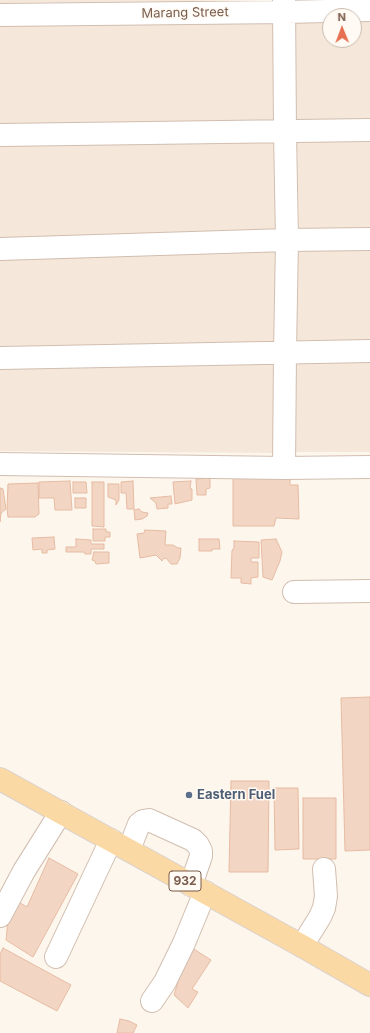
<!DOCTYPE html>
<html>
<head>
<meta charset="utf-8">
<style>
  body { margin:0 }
  #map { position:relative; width:370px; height:1033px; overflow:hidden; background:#fdf6ec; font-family:Inter,sans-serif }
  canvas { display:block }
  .north { position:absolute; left:322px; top:8px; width:40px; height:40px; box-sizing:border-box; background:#fffaf3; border:1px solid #cabbb1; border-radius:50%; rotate:359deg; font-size:11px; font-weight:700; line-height:16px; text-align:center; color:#7a5c4d }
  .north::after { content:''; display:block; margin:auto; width:14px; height:18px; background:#e76f51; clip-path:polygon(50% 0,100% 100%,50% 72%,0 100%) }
</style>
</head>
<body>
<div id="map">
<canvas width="370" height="1033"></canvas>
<div class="north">N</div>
</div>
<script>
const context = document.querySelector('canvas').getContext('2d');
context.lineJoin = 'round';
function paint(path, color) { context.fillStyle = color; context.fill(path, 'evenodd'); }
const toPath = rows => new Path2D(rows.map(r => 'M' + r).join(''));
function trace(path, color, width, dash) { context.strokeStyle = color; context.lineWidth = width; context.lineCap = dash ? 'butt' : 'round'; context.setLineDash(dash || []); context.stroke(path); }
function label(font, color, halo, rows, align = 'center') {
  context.font = font + ' Inter,sans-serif'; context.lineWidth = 3; context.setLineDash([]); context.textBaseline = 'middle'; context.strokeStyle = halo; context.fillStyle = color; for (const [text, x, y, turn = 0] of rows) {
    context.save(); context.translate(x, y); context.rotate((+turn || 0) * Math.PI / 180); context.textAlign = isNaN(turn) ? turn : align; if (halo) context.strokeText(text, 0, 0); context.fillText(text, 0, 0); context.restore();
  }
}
paint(toPath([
  [0,0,273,0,0,3],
  [285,12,287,240,0,245,0,16],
  [354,16,370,16,370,121,294,122,291,17,330,17,330,40,354,40],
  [370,140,370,229,299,228,297,142],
  [370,246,370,343,296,344,295,248],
  [279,250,279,345,0,348,0,257],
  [370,362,370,452,292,452,290,363],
  [276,363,275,453,0,451,0,365]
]), '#f5e8da');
const building = toPath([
  [290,477,290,485,298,485,299,519,276,518,274,526,233,526,233,478,290,477],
  [210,478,210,488,206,489,206,495,197,495,196,479,210,478],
  [70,481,72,510,55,510,54,498,39,498,39,482,70,481],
  [133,481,134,509,127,509,126,493,121,493,121,482,133,481],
  [191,481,190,488,192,489,192,500,175,504,173,482,191,481],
  [73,482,86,482,87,493,73,493,73,482],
  [92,482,104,482,104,527,92,526,92,482],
  [38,483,39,514,35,517,8,517,7,509,8,484,38,483],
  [108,484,119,484,119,500,116,505,116,500,108,497,108,484],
  [0,488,3,489,6,509,1,513,0,522,0,488],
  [171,496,172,504,168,504,168,508,157,509,156,503,150,498,171,496],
  [75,498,86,498,86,508,75,508,75,498],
  [139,509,142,512,148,513,147,516,142,519,135,520,134,510,139,509],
  [93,529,106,529,106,532,110,532,110,537,105,537,105,541,93,541,93,529],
  [145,530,166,531,165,545,173,545,178,548,181,548,180,558,177,564,171,564,166,558,163,559,162,561,156,555,140,558,137,534,144,533,145,530],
  [54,537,55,549,47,550,47,553,42,553,42,549,33,550,32,538,54,537],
  [76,539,91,540,91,544,104,544,104,549,91,549,91,554,85,554,84,552,66,552,66,547,76,547,76,539],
  [199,539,219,539,220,549,212,549,212,551,199,551,199,539],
  [276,539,282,552,280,561,272,580,263,577,261,540,276,539],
  [234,541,259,542,259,558,251,558,251,562,258,562,258,577,251,578,251,584,241,583,241,578,231,578,232,550,234,548,234,541],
  [94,552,109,552,109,563,96,564,95,561,92,560,94,552],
  [370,697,370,850,345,851,341,698,370,697],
  [231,781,269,781,268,872,229,872,231,781],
  [274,788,298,788,299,849,275,850,274,788],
  [303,798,336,798,336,859,303,859,303,798],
  [49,858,78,874,33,957,6,940,8,920,0,916,0,891,27,907,49,858],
  [189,946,211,960,192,989,198,992,188,1008,174,995,189,946],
  [3,948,71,985,57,1011,0,981,0,954,3,948],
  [120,1019,129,1021,137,1025,133,1033,117,1033,120,1019]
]);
paint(building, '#f3d5c3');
trace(building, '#e6bba3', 1);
const minor = toPath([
  [284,0,285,132,287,240,285,353,284,468],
  [0,15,285,12,370,10],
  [0,135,370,130],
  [0,249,287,240,370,239],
  [0,358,370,351],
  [0,464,284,468,370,467],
  [294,592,370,591],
  [129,850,139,824,143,821,149,820,193,840,198,845,201,851,201,856,191,885],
  [0,916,24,871,61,812],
  [302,946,320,917,324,908,326,896,324,869],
  [56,957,111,840],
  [152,1001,165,982,184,943,205,892]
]);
const major = toPath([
  [0,779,302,946,370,985]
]);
trace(minor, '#d1beb0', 24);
trace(major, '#dad1cd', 24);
trace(minor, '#fff', 22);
trace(major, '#fbd9a5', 22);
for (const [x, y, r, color] of [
  [189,795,4,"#5c6f8a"]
]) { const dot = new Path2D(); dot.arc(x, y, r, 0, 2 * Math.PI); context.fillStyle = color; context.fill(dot); trace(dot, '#fffaf3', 1.5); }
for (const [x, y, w] of [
  [185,881,32]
]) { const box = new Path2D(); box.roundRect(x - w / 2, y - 10, w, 20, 3); context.fillStyle = '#fffaf3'; context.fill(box); trace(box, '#7a5c4d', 1); }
label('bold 12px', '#7a5c4d', null, [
  ["932",185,881]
]);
label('13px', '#7a5c4d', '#fffaf3', [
  ["Marang Street",185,13,-1]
]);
label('bold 13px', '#4e5e75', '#fffaf3', [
  ["Eastern Fuel",197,795]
], 'left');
</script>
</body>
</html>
